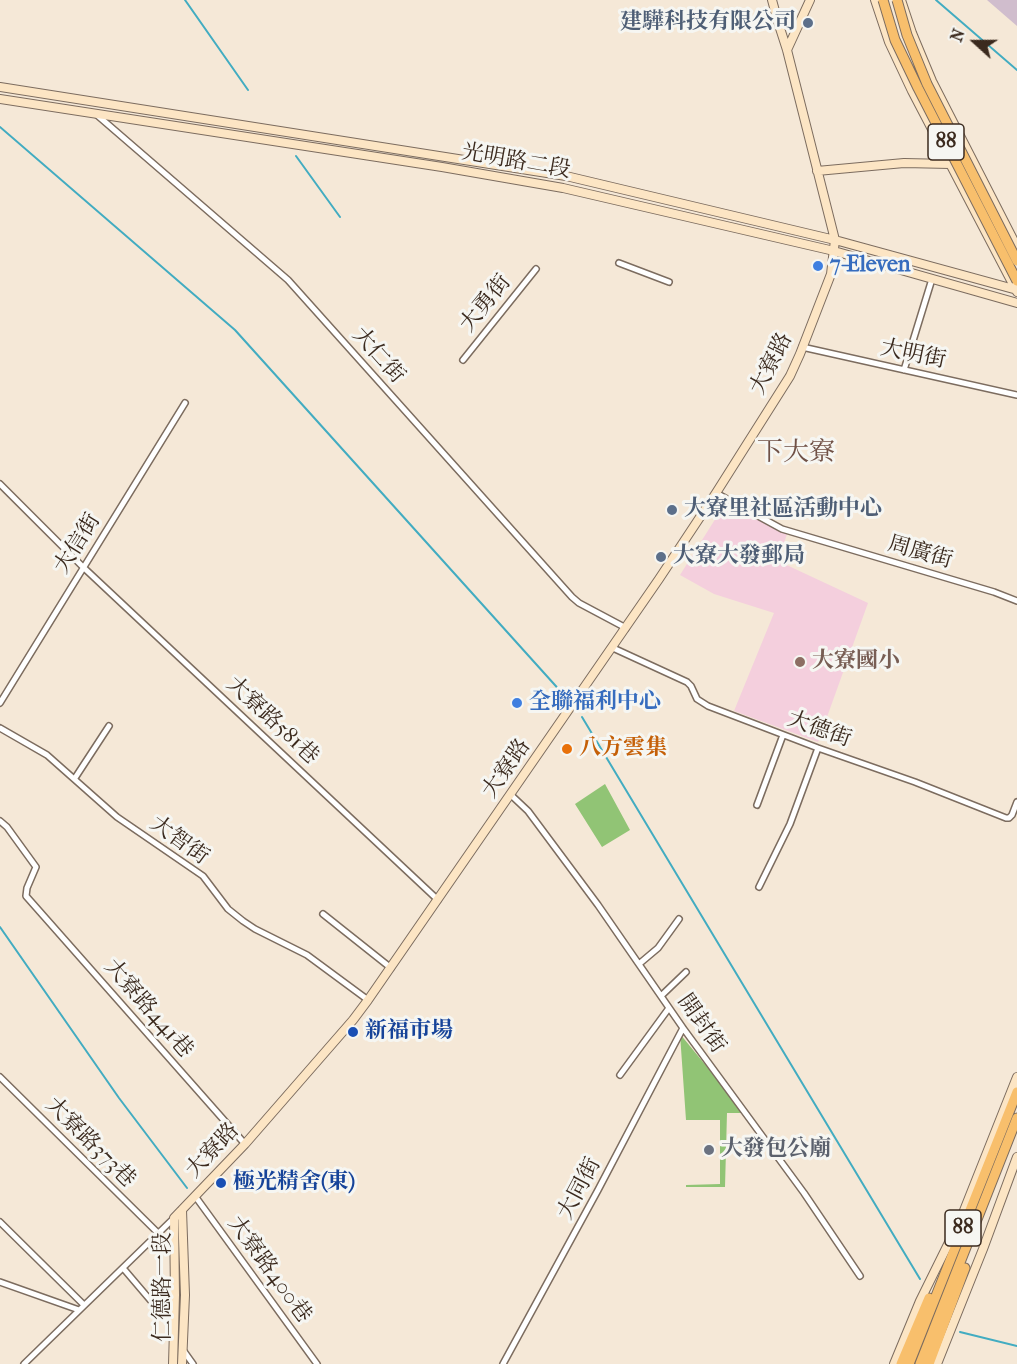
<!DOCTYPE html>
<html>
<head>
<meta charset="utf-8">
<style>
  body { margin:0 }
  #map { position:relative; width:1017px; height:1364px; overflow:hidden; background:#f5e8d7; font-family:"IM FELL French Canon",serif }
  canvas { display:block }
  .north { position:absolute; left:945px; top:12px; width:60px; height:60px; -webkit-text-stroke:4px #f6f6f2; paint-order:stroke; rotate:291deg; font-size:16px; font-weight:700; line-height:24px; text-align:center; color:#3b2a1e }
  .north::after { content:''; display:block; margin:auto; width:21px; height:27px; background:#3b2a1e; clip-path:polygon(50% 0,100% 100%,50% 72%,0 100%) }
</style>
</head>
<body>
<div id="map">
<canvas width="1017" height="1364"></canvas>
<div class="north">N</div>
</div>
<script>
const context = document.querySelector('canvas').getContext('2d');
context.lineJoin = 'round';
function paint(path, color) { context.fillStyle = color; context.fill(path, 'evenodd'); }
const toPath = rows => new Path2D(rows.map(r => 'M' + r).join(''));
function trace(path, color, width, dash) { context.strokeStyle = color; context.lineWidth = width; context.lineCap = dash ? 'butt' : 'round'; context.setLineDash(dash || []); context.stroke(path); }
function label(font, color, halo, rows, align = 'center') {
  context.font = font + ' "IM FELL French Canon","Noto Serif TC",serif'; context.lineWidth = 6; context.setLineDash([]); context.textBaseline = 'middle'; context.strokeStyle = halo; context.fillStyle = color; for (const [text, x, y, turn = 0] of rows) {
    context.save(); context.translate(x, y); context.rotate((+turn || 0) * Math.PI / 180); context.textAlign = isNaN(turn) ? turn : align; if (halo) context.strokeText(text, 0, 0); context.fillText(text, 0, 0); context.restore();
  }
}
paint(toPath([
  [726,502,787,534,778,561,868,603,818,742,734,711,774,613,714,594,680,575]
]), '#f4cfdd');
paint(toPath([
  [987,0,1017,0,1017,26]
]), '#d0bdcd');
paint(toPath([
  [605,784,630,830,602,847,575,804],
  [680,1034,745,1113,727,1113,725,1187,686,1187,686,1185,720,1184,720,1120,686,1120]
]), '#91c475');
trace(toPath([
  [185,0,248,90],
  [936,0,1017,70],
  [0,127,235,330,563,694],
  [296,156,340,217],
  [582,717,920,1279],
  [0,927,119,1098,187,1188],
  [960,1332,1017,1346]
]), '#42acc1', 2);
const street = toPath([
  [97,115,288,280,572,597,579,603,626,628],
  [619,263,669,282],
  [802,347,1017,395],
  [463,360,536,269],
  [904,370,932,279],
  [0,484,83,567,438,900],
  [716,493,782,529,994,592,1017,601],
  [613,648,687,682,691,686,697,699,708,706,818,748,915,782,1006,818,1009,818,1012,815,1017,802],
  [0,703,185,403],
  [0,728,47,755,117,817,203,876,228,909,243,921,255,929,307,955,368,1000],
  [75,778,109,726],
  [511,795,528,811,598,905,683,1028,804,1193,860,1276],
  [757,805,783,735],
  [0,821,7,827,36,867,27,888,26,896,245,1144],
  [759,887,790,824,818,748],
  [323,914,391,968],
  [639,964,658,948,679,919],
  [661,996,686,972],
  [620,1075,669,1008],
  [0,1077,158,1233],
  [195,1196,317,1364],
  [0,1222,84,1305],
  [123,1268,157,1308,174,1317],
  [0,1282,79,1310],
  [183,1350,193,1364],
  [24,1364,174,1218],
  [503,1364,598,1190,683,1028]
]);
const secondary = toPath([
  [875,0,889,42,912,91,1017,292],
  [901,0,912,33,932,81,1017,247],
  [787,50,810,0],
  [0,87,566,176,835,240,1017,290],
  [0,99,442,167,563,188,834,251,1017,303],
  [817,171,904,163,950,164,976,179],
  [173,1364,175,1295,174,1218,245,1144,353,1020,368,1000,659,579,716,493,790,376,800,354,831,274,835,240,787,50,778,22,772,0],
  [182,1364,185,1295,182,1210],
  [894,1364,920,1301,961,1218,1017,1077],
  [937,1364,983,1249,1017,1157]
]);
const highway = toPath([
  [901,1364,929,1298],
  [909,1364,1017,1092],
  [920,1364,1017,1118],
  [929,1364,965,1268]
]);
trace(street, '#7c6c5f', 8);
trace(secondary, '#7c6c5f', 10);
trace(highway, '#7c6c5f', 11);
trace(street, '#fff', 5);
trace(secondary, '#fce5c4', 8);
trace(highway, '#f8bf6c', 9);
const highwayBridge = toPath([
  [883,0,895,40,918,88,1017,281],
  [897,0,907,35,927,84,1017,261]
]);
trace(highwayBridge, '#7c6c5f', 11, []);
trace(highwayBridge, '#f8bf6c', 9);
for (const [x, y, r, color] of [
  [808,23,6,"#5c6f8a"],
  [818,266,6,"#3f7fe0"],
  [672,510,6,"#5c6f8a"],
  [661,557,6,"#5c6f8a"],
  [800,662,6,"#8d6e63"],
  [517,703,6,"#3f7fe0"],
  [567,749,6,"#e8710a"],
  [353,1032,6,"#1a4fb4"],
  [709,1150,6,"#6b7280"],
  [221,1183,6,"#1a4fb4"]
]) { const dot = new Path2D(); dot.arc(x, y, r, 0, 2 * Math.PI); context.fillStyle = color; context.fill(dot); trace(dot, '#f6f6f2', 2); }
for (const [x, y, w] of [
  [946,142,36],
  [963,1228,36]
]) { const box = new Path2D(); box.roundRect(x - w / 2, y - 18, w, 36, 4.5); context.fillStyle = '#f6f6f2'; context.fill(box); trace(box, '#3b2a1e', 1.5); }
label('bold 21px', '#3b2a1e', null, [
  ["88",946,142],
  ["88",963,1228]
]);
label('bold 22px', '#4e5e75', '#f6f6f2', [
  ["建驊科技有限公司",796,23,"right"],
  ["大寮里社區活動中心",684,510],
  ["大寮大發郵局",673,557]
], 'left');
label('22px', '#3b2a1e', '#f6f6f2', [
  ["光明路二段",516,162,10],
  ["大勇街",486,304,-51],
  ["大明街",913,355,12],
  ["大仁街",378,356,48],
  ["大寮路",772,364,-63],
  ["大信街",78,544,-58],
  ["周廣街",920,553,16],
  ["大寮路581巷",272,721,43],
  ["大德街",819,730,20],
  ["大寮路",507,769,-55],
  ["大智街",179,841,36],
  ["大寮路441巷",148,1009,49],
  ["開封街",701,1024,55],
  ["大寮路373巷",90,1143,45],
  ["大寮路",213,1151,-47],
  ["大同街",580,1189,-62],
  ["大寮路400巷",269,1270,54],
  ["仁德路一段",164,1287,-90]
]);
label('bold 22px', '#366cbe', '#f6f6f2', [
  ["7-Eleven",830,266],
  ["全聯福利中心",529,703]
], 'left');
label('bold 22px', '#785e54', '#f6f6f2', [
  ["大寮國小",812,662]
], 'left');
label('bold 22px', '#c56008', '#f6f6f2', [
  ["八方雲集",579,749]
], 'left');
label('bold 22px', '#164399', '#f6f6f2', [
  ["新福市場",365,1032],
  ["極光精舍(東)",233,1183]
], 'left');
label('bold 22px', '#5b616d', '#f6f6f2', [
  ["大發包公廟",721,1150]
], 'left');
label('26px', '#705146', '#f6f6f2', [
  ["下大寮",796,454]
]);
</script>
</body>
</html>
